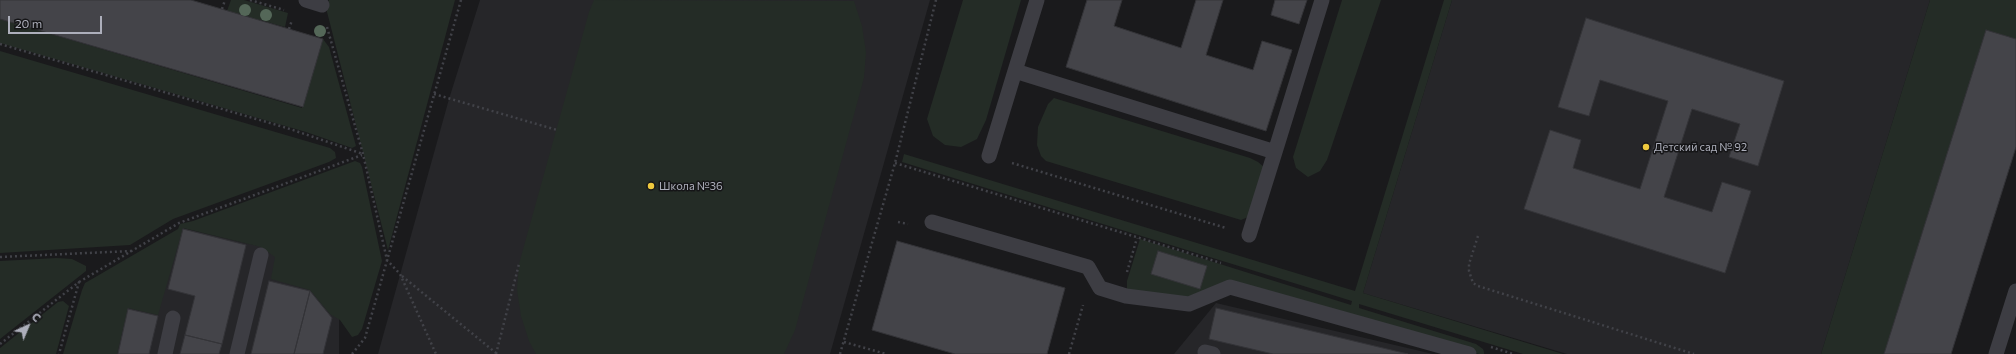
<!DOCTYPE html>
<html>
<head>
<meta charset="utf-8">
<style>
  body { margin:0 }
  #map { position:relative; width:2016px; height:354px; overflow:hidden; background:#1a1a1c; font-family:Commissioner,sans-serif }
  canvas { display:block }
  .north { position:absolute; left:8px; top:306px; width:40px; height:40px; -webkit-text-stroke:3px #151517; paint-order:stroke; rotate:44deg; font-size:11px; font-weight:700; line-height:16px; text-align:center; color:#adafbb }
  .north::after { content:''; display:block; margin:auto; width:14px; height:18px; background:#adafbb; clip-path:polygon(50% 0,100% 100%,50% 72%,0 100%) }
  .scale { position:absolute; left:8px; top:16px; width:94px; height:18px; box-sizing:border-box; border:2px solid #adafbb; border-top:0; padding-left:5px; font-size:12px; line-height:14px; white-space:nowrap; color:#adafbb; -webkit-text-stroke:3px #151517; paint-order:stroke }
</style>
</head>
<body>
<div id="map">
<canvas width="2016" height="354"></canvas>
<div class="north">С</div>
<div class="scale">20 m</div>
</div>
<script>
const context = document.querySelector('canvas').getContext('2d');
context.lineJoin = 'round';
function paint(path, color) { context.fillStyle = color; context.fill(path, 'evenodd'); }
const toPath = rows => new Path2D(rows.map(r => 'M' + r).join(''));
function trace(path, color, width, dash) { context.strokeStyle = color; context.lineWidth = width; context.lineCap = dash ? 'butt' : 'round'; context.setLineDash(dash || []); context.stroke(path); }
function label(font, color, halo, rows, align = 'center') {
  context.font = font + ' Commissioner,sans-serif'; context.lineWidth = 3; context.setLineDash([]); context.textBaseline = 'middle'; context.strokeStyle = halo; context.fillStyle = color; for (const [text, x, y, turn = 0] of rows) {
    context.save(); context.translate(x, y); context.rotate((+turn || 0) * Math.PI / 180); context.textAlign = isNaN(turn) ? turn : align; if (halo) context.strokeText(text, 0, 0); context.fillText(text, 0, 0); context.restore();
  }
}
paint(toPath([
  [480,0,930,0,830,354,378,354,449,99],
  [1452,0,1930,0,1821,354,1567,354,1363,293],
  [183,228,276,250,339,314,339,354,114,354,126,304],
  [1216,303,1433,354,1174,354]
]), '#262629');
paint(toPath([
  [231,0,244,0,288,13,285,27,227,11],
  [329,0,455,0,388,250,326,8],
  [594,0,854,1,862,26,866,52,864,78,795,330,784,354,536,354,529,341,521,316,517,290,519,264,589,12],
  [963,0,1021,0,986,120,977,139,961,147,945,145,933,136,927,119],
  [1342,0,1381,0,1327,160,1320,171,1308,177,1296,168,1293,157],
  [1444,0,1452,0,1363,293,1563,354,1523,354,1359,304,1359,308,1476,344,1483,349,1484,352,1484,354,1479,354,1230,283,1188,299,1127,291,1127,281,1140,239,1351,305,1352,301,902,162,904,154,1355,291],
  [1930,0,2016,0,2016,39,1986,30,1884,354,1821,354],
  [0,19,302,108,323,39,329,47,356,146,352,148,306,132,0,43],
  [0,51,330,148,335,152,336,158,329,162,173,219,130,245,0,253],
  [1054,98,1250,158,1258,162,1264,167,1248,217,1241,220,1046,161,1041,156,1037,145,1038,127,1048,104],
  [355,161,360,163,362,167,382,261,362,329,358,335,352,337,340,320,330,314,310,290,271,279,275,257,261,247,183,228,158,315,128,308,117,354,63,354,82,290,85,283,92,279,178,229,180,224,193,221],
  [57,258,72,259,86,266,86,271,0,339,0,261],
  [63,301,69,306,56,354,0,354,0,348,58,302]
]), '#242c26');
const building = toPath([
  [0,0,191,0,323,39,303,107,0,19,0,0],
  [1087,0,1122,0,1114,26,1181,48,1196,0,1223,0,1206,55,1253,70,1262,41,1292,50,1266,131,1066,67,1087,0],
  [1275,0,1307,0,1299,24,1271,15,1275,0],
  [1586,18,1784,81,1758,166,1729,157,1740,124,1692,109,1664,197,1712,212,1722,182,1751,191,1725,273,1524,209,1550,130,1581,140,1573,168,1640,189,1668,101,1600,80,1589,116,1558,107,1586,18],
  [1986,30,2016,39,2016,147,1951,354,1884,354,1986,30],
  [183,229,246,245,222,344,185,335,195,296,168,289,183,229],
  [897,241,1065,288,1047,354,955,354,872,330,897,241],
  [1158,251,1207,266,1200,289,1151,274,1158,251],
  [269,281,310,291,294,354,251,354,269,281],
  [310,291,332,318,323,354,294,354,310,291],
  [1216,308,1408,354,1273,354,1209,339,1216,308],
  [128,309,158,316,149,354,118,354,128,309],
  [185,335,222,344,219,354,180,354,185,335]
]);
paint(building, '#444449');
trace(building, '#343438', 1);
trace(toPath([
  [250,0,284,10],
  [222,9,225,0],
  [327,27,363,154,387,260,400,274,436,354],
  [289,29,292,20],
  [0,44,287,128,363,154],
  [434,94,557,130],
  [895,163,1221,263],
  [1012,163,1226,228],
  [898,222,908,224],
  [1478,236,1469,264,1469,271,1473,283,1478,286,1694,354],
  [0,257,131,251],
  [1127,272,1137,238],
  [402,276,496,353],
  [79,282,179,223,362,155],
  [844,342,886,354],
  [0,344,79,282,59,354],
  [1491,347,1513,354],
  [352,354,365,338,461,0],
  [496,354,519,264],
  [840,354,895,163,936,0],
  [1069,354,1083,305]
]), '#414248', 2.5, [2, 3]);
trace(toPath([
  [306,0,322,5],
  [1037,0,1015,71,1275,152,1322,0],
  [989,156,1015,71],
  [932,222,1088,267,1100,288,1126,296,1189,304,1230,287,1469,354],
  [1249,235,1275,152],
  [1205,352,1213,354],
  [165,354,173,318],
  [237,354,261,255],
  [1996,354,2016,291]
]), '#3d3d43', 15);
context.fillStyle = '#546758';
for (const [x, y] of [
  [245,10],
  [266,15],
  [320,31]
]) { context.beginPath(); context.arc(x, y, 6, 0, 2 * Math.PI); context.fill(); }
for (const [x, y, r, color] of [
  [1646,147,4,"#efc93e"],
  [651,186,4,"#efc93e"]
]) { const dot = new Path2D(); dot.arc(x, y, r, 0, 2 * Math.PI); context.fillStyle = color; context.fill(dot); trace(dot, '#151517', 1.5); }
label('11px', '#adafbb', '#151517', [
  ["Детский сад № 92",1654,147],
  ["Школа №36",659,186]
], 'left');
</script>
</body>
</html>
